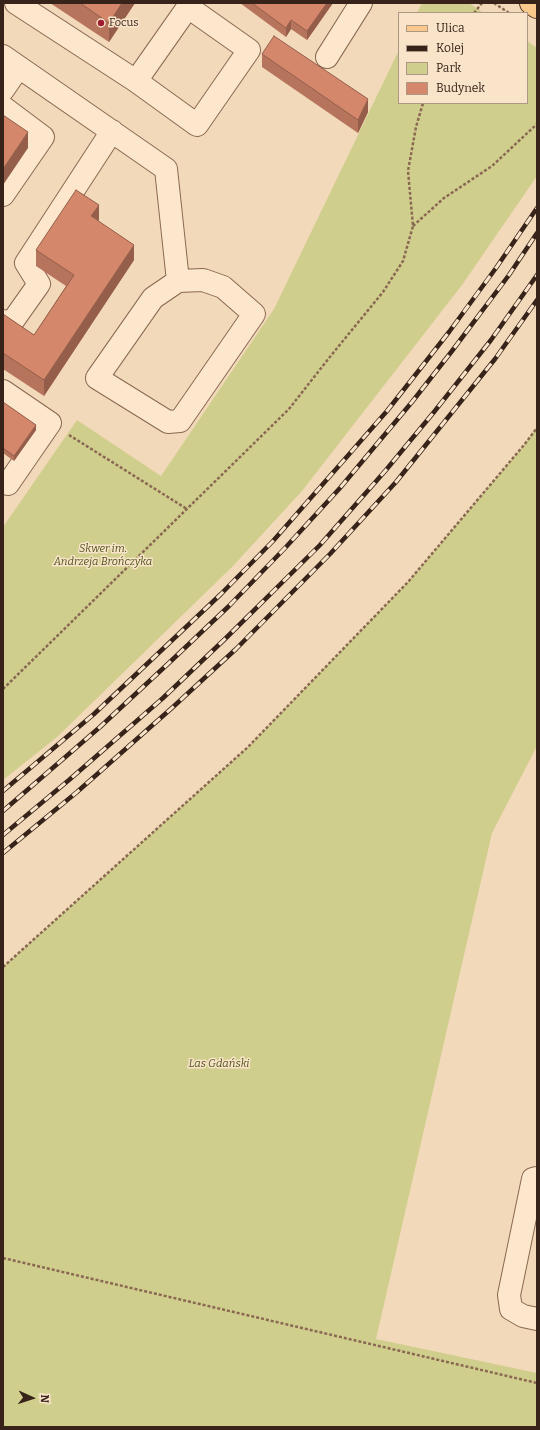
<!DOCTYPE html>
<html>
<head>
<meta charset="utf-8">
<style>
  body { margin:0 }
  #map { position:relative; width:540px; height:1430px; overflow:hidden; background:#f2d9b9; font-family:Bitter,serif }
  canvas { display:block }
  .frame { position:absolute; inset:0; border:4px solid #372319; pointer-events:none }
  .legend { position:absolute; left:398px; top:12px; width:130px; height:92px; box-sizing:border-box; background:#f9e4c9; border:1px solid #ab9783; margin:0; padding:5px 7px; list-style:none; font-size:12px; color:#372319 }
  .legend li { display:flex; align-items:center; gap:8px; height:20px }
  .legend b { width:20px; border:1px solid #ab9783 }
  .north { position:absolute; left:12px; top:1378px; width:40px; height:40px; -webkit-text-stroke:3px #f9e4c9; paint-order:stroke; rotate:93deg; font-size:11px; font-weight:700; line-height:16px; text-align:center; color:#372319 }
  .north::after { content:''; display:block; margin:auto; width:14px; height:18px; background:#372319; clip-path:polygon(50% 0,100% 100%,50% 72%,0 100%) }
</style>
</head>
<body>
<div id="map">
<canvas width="540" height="1430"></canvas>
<div class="frame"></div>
<ul class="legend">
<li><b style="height:5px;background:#fac88b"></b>Ulica</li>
<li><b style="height:5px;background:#372319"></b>Kolej</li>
<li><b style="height:11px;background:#d0ce8d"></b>Park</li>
<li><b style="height:11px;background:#d4876b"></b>Budynek</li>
</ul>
<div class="north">N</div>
</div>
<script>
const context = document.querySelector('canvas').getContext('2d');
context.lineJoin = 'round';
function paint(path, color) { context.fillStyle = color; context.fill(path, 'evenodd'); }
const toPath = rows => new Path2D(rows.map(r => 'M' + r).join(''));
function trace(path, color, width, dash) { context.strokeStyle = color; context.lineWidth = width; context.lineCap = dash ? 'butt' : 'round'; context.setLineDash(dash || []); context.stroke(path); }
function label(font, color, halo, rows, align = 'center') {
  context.font = font + ' Bitter,serif'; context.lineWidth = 3; context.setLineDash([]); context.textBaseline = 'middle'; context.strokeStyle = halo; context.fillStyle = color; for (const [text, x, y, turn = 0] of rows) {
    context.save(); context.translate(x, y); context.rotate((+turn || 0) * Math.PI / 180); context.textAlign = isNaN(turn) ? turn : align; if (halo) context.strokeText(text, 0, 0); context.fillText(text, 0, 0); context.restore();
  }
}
paint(toPath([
  [422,3,469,3,484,13,417,13],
  [527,41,537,48,537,176,462,285,302,491,233,566,57,737,3,780,3,527,77,420,161,476,274,309,399,50,399,103,527,103],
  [537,426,537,746,492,833,376,1339,537,1373,537,1427,3,1427,3,967,248,747,408,582,524,445]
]), '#d0ce8d');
const minor = toPath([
  [16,3,136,81],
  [188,7,249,50,197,125,136,81,188,7],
  [3,56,166,169,178,281],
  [327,57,361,3],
  [3,90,19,67],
  [3,107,43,137,3,195],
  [203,280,223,287,254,314,180,421,168,422,97,378,153,298,178,281,203,280],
  [3,321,10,325,39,284,26,263,112,131],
  [3,391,50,423,8,484],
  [537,1178,533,1179,509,1295,511,1309,523,1316,537,1319]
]);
const major = toPath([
  [531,3,537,7]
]);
trace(minor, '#8a6852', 24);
trace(major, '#563728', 24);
trace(toPath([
  [494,3,509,13],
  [474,13,482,3],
  [413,226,444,198,492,166,537,124],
  [69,435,187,509],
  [3,689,289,409,329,358,383,292,403,261,413,226,408,171,416,127,423,103],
  [3,967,248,747,408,582,524,445,537,428],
  [3,1258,537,1383]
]), '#8a6852', 2.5, [3, 2]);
trace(minor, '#fce7cd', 22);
trace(major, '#fac88b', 22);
const rail = toPath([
  [3,791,94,714,221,594,273,541,387,411,449,332,496,268,537,208],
  [3,811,100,727,171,661,229,606,286,547,340,488,412,402,452,351,509,275,537,233],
  [3,835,69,780,163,698,226,638,320,545,386,470,434,412,491,340,537,275],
  [3,853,77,792,173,707,236,649,330,554,396,482,495,359,537,300]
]);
trace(rail, '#372319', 4.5);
trace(rail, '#f9e4c9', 3, [9]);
paint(toPath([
  [50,3,135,3,109,42],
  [240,3,333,3,307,40,291,29,286,37],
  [262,54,368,112,358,133,262,67],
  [99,221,134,260,44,396,3,369,3,314,34,335,66,286,36,266,36,250],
  [3,402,36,430,14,461,3,453]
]), '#b6745c');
paint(toPath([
  [122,3,135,3,109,42,109,23],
  [327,3,333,3,307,40,307,31],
  [291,20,291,29,286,37,286,28],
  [368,99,368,112,358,133,358,120],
  [28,132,28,148,3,185,3,169],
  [99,205,99,221,91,216],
  [134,245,134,260,44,396,44,380],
  [36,425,36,430,14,461,14,456]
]), '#945e4b');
const building = toPath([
  [80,3,122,3,109,23,80,3],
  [252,3,327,3,307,31,291,20,286,28,252,3],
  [274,36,368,99,358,120,262,54,274,36],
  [3,115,28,132,3,169,3,115],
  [76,190,99,205,91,216,134,245,44,380,3,353,3,314,34,335,74,275,36,250,76,190],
  [3,402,36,425,14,456,3,448,3,402]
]);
paint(building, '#d4876b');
trace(building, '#945e4b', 1);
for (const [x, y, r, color] of [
  [101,23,4,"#9e1d31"]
]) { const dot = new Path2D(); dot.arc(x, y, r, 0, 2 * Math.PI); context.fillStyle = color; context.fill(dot); trace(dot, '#f9e4c9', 1.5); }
label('11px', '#372319', '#f9e4c9', [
  ["Focus",109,23]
], 'left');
label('italic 11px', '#4f551e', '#f9e4c9', [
  ["Skwer im.",103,549],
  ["Andrzeja Brończyka",103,562],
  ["Las Gdański",219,1064]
]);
</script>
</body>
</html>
